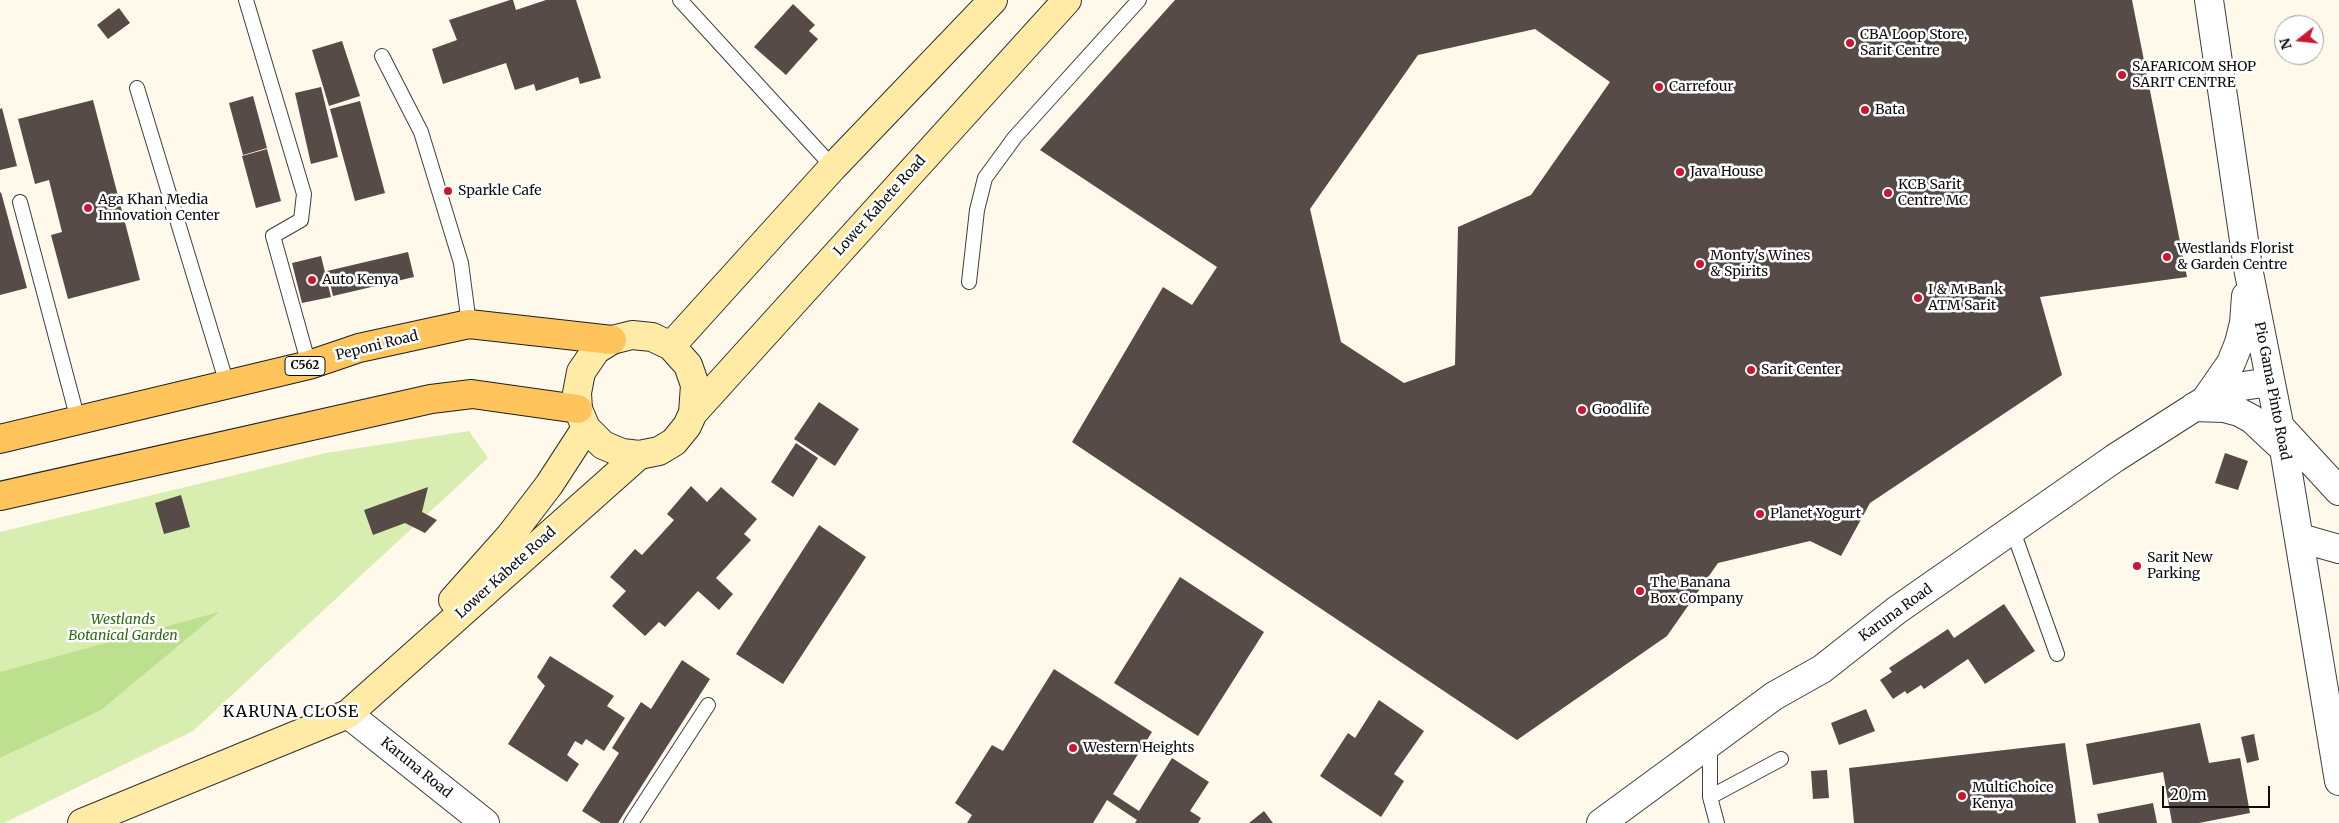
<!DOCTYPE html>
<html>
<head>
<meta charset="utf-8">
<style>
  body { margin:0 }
  #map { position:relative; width:2339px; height:823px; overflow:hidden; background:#fff9eb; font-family:Merriweather,serif }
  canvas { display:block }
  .north { position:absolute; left:2274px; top:15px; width:50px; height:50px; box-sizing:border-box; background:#fff; border:1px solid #9e9e9e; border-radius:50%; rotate:254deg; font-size:14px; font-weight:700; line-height:20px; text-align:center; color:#0c0c0c }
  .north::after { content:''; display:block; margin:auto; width:18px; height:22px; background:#ca1633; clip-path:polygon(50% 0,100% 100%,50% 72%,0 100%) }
  .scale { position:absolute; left:2162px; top:786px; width:108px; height:22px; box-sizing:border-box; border:2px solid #0c0c0c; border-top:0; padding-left:6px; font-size:15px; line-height:18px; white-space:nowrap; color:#0c0c0c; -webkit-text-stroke:4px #fff; paint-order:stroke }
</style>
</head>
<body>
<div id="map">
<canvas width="2339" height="823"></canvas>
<div class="north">N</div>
<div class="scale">20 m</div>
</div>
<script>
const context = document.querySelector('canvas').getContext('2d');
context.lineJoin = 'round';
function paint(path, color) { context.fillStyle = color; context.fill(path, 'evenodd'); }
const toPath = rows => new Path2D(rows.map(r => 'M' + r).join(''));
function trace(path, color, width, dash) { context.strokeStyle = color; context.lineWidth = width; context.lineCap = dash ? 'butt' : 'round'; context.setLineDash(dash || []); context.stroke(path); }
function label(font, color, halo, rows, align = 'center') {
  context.font = font + ' Merriweather,serif'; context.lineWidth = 5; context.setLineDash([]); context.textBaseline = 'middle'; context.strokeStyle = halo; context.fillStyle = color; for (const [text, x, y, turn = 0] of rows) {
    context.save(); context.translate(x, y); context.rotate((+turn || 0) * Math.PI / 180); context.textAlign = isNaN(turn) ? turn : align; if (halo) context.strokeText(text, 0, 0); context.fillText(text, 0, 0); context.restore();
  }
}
paint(toPath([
  [469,431,488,458,193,731,4,823,0,823,0,532,326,453]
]), '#d7eeb0');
paint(toPath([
  [219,612,101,710,0,758,0,672]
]), '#bde08e');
paint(toPath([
  [510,0,513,0,516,10,546,0,576,0,601,78,580,84,578,77,536,91,534,84,515,90,506,63,443,84,432,49,457,40,449,20],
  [1175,0,2132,0,2187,277,2040,297,2062,375,1870,503,1841,556,1810,541,1718,563,1667,636,1517,740,1072,442,1163,287,1192,305,1217,267,1040,150],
  [1535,29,1610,82,1531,195,1458,227,1455,365,1404,383,1341,342,1310,209,1418,55],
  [793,4,815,25,809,31,818,39,786,75,754,47],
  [119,8,130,23,108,39,97,25],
  [342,41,360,96,329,106,312,50],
  [321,87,338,157,311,164,295,93],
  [253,96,267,148,243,155,229,103],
  [93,100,140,280,68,299,51,235,62,232,49,180,35,184,18,119],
  [360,101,385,193,355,201,330,109],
  [2,108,17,166,0,170,0,109],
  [267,149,281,201,256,208,242,156],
  [1,192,27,288,0,295,0,193],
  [408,252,414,277,333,296,327,271],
  [321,256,331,297,302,303,292,263],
  [819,402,859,429,835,466,794,439],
  [796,443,818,458,793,497,771,482],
  [2225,453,2248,461,2238,490,2215,483],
  [691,486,707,502,721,487,757,519,744,534,751,540,716,578,733,594,719,610,698,591,665,627,659,622,645,636,612,606,626,591,610,577,635,549,642,555,674,520,667,514],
  [428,487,422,512,437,520,425,533,405,523,373,535,364,510],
  [181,495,190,527,164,534,155,503],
  [819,525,866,557,783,684,736,654],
  [1180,577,1264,632,1198,736,1114,683],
  [2004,604,2035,651,1985,684,1968,659,1924,689,1921,685,1907,694,1905,691,1893,699,1880,680,1892,672,1889,668,1948,629,1954,638],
  [550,656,614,696,607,706,625,718,604,751,586,739,582,745,575,741,567,755,579,764,567,782,508,744,545,686,537,677],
  [682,660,710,679,618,823,601,823,582,811,619,753,612,748,641,702,651,709],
  [1054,669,1152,732,1113,794,1139,811,1172,758,1209,782,1190,811,1201,818,1198,823,1135,823,1137,820,1107,800,1093,823,967,823,972,815,955,803,992,745,1003,751],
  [1379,700,1424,731,1394,774,1404,781,1381,817,1320,776,1348,733,1355,738],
  [1866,709,1875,731,1839,745,1831,723],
  [2200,723,2209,763,2240,758,2250,813,2199,823,2172,823,2163,772,2093,785,2086,744],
  [2254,734,2259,760,2247,763,2241,737],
  [2065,743,2076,823,1854,823,1849,768],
  [1827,770,1829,798,1813,799,1811,771],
  [2153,803,2157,823,2099,823,2097,814],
  [1264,811,1273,823,1249,823]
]), '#564b47');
const lane = toPath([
  [246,0,304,194,301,220,273,236,309,365],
  [680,0,833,167],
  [382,56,421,132,461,263,469,324],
  [137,88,227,384],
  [20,202,78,420],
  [969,282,977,210,985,178,1015,137,1139,0],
  [2013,531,2057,654],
  [1710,742,1710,797,1717,823],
  [1710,797,1781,759],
  [631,823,708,705]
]);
const street = toPath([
  [2209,0,2248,268,2284,449,2339,781],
  [2206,399,2231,363,2239,343,2244,323,2246,296],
  [2194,407,2224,408,2239,412,2252,419,2284,449],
  [2280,427,2339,491],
  [2300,538,2339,549],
  [348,714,485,823],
  [1601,823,1774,696,1822,669,1897,610,2115,458,2215,394,2236,387,2270,382]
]);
const secondary = toPath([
  [671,346,833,167,993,0],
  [693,413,695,385,688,365,671,346,652,337,632,335,612,340,596,350,581,372,577,393,578,409,586,428,603,445,622,453,639,455,659,451,674,442,687,426,693,413,1067,0],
  [453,600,510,536,549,485,586,428],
  [82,823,348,714,639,455]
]);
const primary = toPath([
  [0,439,309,365,359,348,469,324,612,340],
  [0,496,431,399,472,394,578,409]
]);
trace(lane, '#3f3f3f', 16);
trace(street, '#3f3f3f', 30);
trace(secondary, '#2e2e2e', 30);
trace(primary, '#1d1d1d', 30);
trace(lane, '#fff', 14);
trace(street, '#fff', 28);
trace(secondary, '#ffeba6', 28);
trace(primary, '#ffc45b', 28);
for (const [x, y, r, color] of [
  [1850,43,5,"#ca1633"],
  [2122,75,5,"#ca1633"],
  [1659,87,5,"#ca1633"],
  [1865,110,5,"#ca1633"],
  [1680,172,5,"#ca1633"],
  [448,191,5,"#ca1633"],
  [1888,193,5,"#ca1633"],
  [88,208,5,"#ca1633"],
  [2167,257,5,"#ca1633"],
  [1700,264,5,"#ca1633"],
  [312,280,5,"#ca1633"],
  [1918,298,5,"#ca1633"],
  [1751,370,5,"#ca1633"],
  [1582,410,5,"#ca1633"],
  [1760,514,5,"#ca1633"],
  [2137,566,5,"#ca1633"],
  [1640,591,5,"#ca1633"],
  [1073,748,5,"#ca1633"],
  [1962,796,5,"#ca1633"]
]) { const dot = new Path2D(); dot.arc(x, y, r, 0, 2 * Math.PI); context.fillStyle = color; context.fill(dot); trace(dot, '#fff', 2); }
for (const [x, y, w] of [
  [305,366,40]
]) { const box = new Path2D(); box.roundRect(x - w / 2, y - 9.5, w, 19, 4); context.fillStyle = '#fff'; context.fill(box); trace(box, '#0c0c0c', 1); }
label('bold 12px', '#0c0c0c', null, [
  ["C562",305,366]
]);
label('14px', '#0c0c0c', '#fff', [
  ["CBA Loop Store,",1860,35],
  ["Sarit Centre",1860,51],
  ["SAFARICOM SHOP",2132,67],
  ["SARIT CENTRE",2132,83],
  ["Carrefour",1669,87],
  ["Bata",1875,110],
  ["Java House",1690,172],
  ["KCB Sarit",1898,185],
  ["Centre MC",1898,201],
  ["Sparkle Cafe",458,191],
  ["Aga Khan Media",98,200],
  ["Innovation Center",98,216],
  ["Westlands Florist",2177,249],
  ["& Garden Centre",2177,265],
  ["Monty's Wines",1710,256],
  ["& Spirits",1710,272],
  ["Auto Kenya",322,280],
  ["I & M Bank",1928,290],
  ["ATM Sarit",1928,306],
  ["Sarit Center",1761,370],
  ["Goodlife",1592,410],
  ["Planet Yogurt",1770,514],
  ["Sarit New",2147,558],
  ["Parking",2147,574],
  ["The Banana",1650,583],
  ["Box Company",1650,599],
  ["Western Heights",1083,748],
  ["MultiChoice",1972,788],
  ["Kenya",1972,804]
], 'left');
label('14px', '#0c0c0c', '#fff', [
  ["Lower Kabete Road",880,206,-48],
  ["Peponi Road",377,346,-14],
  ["Pio Gama Pinto Road",2272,391,79],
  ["Lower Kabete Road",506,573,-42],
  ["Karuna Road",1896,613,-36],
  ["Karuna Road",416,768,39]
]);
label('italic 14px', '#316a16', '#fff', [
  ["Westlands",123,620],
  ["Botanical Garden",123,636]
]);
context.letterSpacing = '1px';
label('16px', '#0c0c0c', '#fff', [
  ["KARUNA CLOSE",291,712]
]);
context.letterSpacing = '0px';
</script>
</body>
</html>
